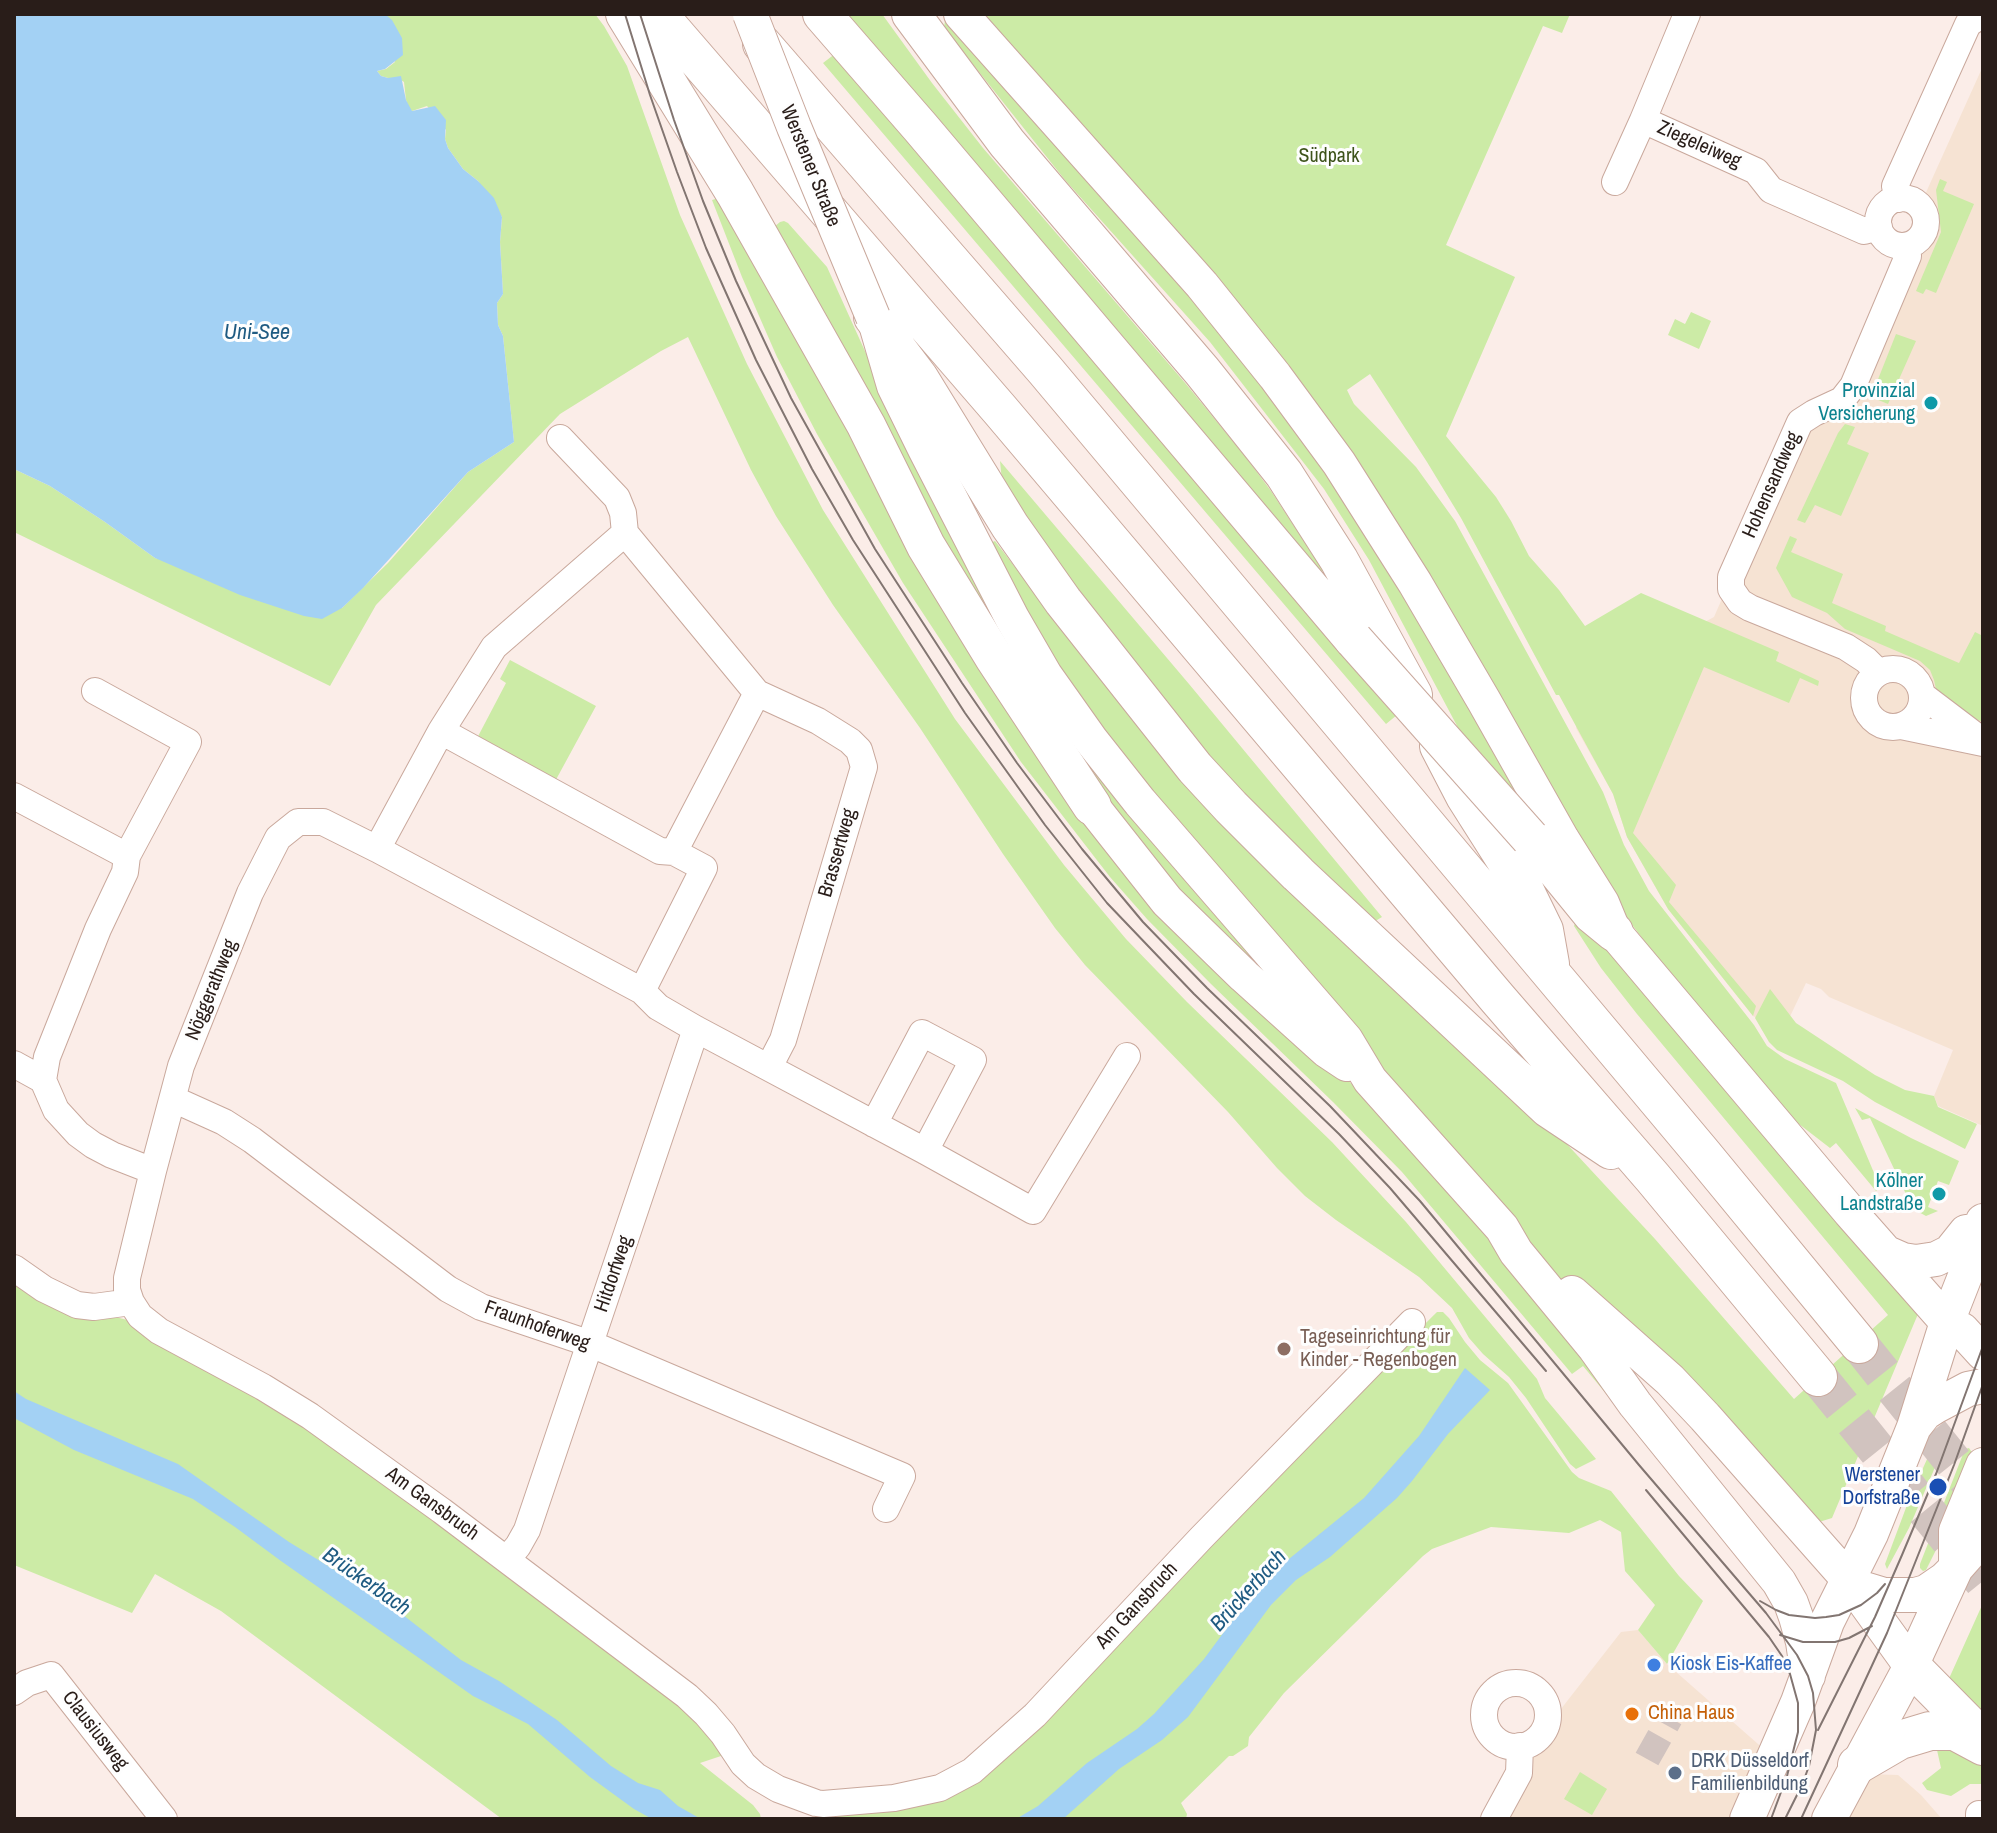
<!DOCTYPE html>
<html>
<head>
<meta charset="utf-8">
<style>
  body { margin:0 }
  #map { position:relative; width:1997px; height:1833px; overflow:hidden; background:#fbede8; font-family:"Archivo Narrow",sans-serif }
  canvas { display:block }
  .frame { position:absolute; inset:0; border:16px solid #291d19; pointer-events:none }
</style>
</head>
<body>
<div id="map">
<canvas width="1997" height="1833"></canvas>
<div class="frame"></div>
</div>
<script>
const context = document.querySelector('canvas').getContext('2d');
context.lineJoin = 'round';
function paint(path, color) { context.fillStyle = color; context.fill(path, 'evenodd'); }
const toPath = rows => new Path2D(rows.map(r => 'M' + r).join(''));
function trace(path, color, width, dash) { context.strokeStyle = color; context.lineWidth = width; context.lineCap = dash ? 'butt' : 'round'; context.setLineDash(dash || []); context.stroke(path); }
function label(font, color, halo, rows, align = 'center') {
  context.font = font + ' "Archivo Narrow",sans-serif'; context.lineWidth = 6; context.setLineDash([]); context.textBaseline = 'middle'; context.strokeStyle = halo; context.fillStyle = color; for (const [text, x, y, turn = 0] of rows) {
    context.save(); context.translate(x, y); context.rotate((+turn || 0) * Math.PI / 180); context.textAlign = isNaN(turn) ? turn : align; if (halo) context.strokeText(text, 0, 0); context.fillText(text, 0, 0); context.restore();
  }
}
paint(toPath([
  [1983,66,1983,1126,1938,1106,1934,1096,1953,1050,1829,997,1821,989,1806,983,1783,1031,1753,1016,1668,909,1627,837,1613,794,1576,728,1584,687,1714,617,1799,422,1827,412],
  [1638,1630,1667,1664,1766,1751,1734,1819,1494,1819,1543,1732,1621,1632],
  [1867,1774,1898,1775,1921,1795,1942,1819,1843,1819]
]), '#f6e3d3');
paint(toPath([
  [383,14,595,14,604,26,627,66,680,215,747,364,823,510,955,719,1064,865,1126,939,1187,1002,1332,1142,1406,1222,1537,1379,1545,1398,1596,1459,1576,1469,1570,1464,1526,1398,1509,1377,1483,1354,1469,1338,1452,1308,1419,1277,1336,1220,1305,1196,1277,1168,1228,1112,1085,965,1055,928,1003,854,920,728,833,605,776,516,751,470,688,337,661,351,560,414,376,605,330,686,14,532,14,469,50,486,105,522,155,558,342,608,388,563,468,472,514,442,503,336,498,325,497,303,503,294,500,242,502,217,478,181,463,169,448,148,445,139,446,130,427,106,412,111,409,109,406,100,404,82,398,78,388,78,381,76,377,71,386,69,395,62,386,15],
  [842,14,882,14,932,83,983,148,1186,384,1245,456,1271,491,1323,570,1320,578],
  [972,14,1570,14,1562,33,1543,26,1446,245,1515,277,1446,436,1496,497,1511,521,1529,556,1559,590,1585,626,1641,593,1779,652,1776,661,1819,681,1818,686,1800,678,1789,703,1704,667,1633,833,1676,885,1669,902,1756,1006,1753,1016,1668,909,1627,837,1613,794,1559,695,1556,695,1461,518,1427,462,1370,374,1347,390,1354,404,1416,467,1455,521,1603,792,1624,845,1649,891,1754,1025,1767,1046,1785,1059,1836,1083,1880,1187,1876,1191,1836,1143,1830,1148,1786,1114,1674,981,1610,895,1400,533],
  [945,20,1039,120,1171,271,1319,457,1448,667,1523,806,1464,739,1369,560,1324,489,1210,342,1065,180,944,28],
  [840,50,1397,715,1386,724,823,63],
  [1940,179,1947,182,1943,191,1974,204,1936,293,1926,289,1923,294,1916,291,1941,232,1936,190],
  [722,197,1009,701,1328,1061,1411,1142,1484,1222,1647,1443,1583,1366,1572,1374,1402,1172,1333,1102,1211,984,1147,919,1110,877,1021,762,903,583,817,434,777,357,742,277,712,200],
  [784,221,788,223,827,267,892,411,943,513,1273,976,1261,980,1169,889,1008,660,774,227,780,222],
  [1691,312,1711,321,1699,349,1668,335,1675,319,1685,324],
  [1896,334,1916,341,1888,404,1871,397],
  [1845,424,1855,427,1847,444,1869,453,1841,516,1815,505,1805,523,1797,520,1838,433],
  [1000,461,1189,684,1382,917,1372,923,1303,860,1176,723,1003,491],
  [1790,536,1797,539,1791,552,1843,574,1832,603,1886,626,1885,631,1959,663,1975,632,1983,636,1983,722,1952,709,1937,694,1934,680,1930,670,1920,661,1845,629,1827,613,1792,597,1776,568],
  [995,541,1133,721,1216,813,1538,1113,1655,1239,1794,1399,1888,1315,1637,1014,1601,968,1574,926,1578,915,1918,1314,1832,1518,1819,1522,1561,1281,1090,726,983,546],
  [510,660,596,706,552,787,474,744,506,683,500,679],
  [1770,989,1796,1023,1875,1075,1905,1090,1934,1096,1938,1107,1977,1124,1965,1149,1875,1102,1843,1081,1777,1050,1769,1042,1755,1018],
  [1855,1108,1911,1138,1959,1161,1949,1185,1938,1181,1928,1207,1938,1211,1926,1216,1913,1209,1870,1118,1862,1120],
  [14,1272,112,1316,131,1321,309,1423,688,1709,724,1755,700,1763,753,1805,760,1814,761,1819,502,1819,221,1611,155,1574,132,1613,14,1565],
  [1437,1312,1443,1312,1449,1318,1465,1342,1480,1360,1508,1383,1572,1472,1579,1478,1611,1491,1679,1576,1703,1601,1667,1664,1638,1630,1655,1605,1625,1571,1621,1532,1600,1520,1569,1533,1491,1527,1432,1549,1423,1556,1284,1693,1249,1737,1248,1746,1233,1756,1229,1756,1181,1803,1187,1814,1186,1819,830,1819,849,1812,944,1791,1259,1488],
  [1943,1427,1949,1430,1933,1472,1909,1528,1887,1569,1885,1564,1910,1497,1941,1428],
  [1969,1448,1973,1454,1962,1488,1936,1550,1926,1570,1923,1571,1920,1568,1920,1564,1965,1449],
  [1983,1603,1983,1719,1947,1683],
  [1935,1741,1983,1759,1983,1784,1970,1784,1951,1796,1927,1790,1922,1783,1941,1768],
  [1580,1772,1607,1789,1592,1815,1564,1799]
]), '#cceba6');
paint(toPath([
  [14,14,386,15,392,20,402,38,403,55,385,69,377,71,381,76,388,78,401,76,406,100,412,111,435,106,446,120,445,139,448,148,463,169,478,181,494,198,502,217,500,242,503,294,497,303,498,325,503,336,514,442,468,472,363,588,342,608,322,619,304,616,240,595,155,558,105,522,50,486,14,469],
  [1465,1368,1490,1390,1448,1434,1412,1481,1397,1498,1330,1557,1296,1580,1271,1605,1188,1717,1162,1740,1119,1769,1063,1819,1016,1819,1038,1806,1087,1763,1137,1729,1154,1714,1204,1659,1252,1594,1268,1576,1364,1498,1419,1436],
  [14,1391,26,1399,178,1464,289,1542,361,1586,403,1615,461,1660,499,1681,557,1720,611,1766,638,1783,660,1790,678,1806,701,1819,652,1819,634,1809,590,1777,528,1724,473,1696,281,1561,235,1527,193,1499,74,1450,14,1418]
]), '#a3d1f4');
trace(toPath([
  [1647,1759,1670,1718]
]), '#d1c3bf', 26, [26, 13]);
trace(toPath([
  [1859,1344,1983,1499],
  [1818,1377,1983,1581]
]), '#d1c3bf', 38, [38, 19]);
const minor = toPath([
  [1687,14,1643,120,1756,171,1771,190,1864,231,1879,227],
  [1615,182,1643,120],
  '1878 222a24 24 0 1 1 48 0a24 24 0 1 1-48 0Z',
  [1898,199,1895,186,1968,24,1983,14],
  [560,438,617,498,623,513,625,533,757,693,818,721,850,741,859,750,864,767,783,1040,769,1067],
  '1864 698a29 29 0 1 1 58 0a29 29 0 1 1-58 0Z',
  [1878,672,1866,660,1846,647,1750,608,1740,602,1731,589,1731,577,1800,422,1814,413,1842,400,1853,386,1908,256,1906,246],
  [95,691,188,742,127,856,125,872,98,929,47,1057,43,1080,56,1110,78,1134,93,1145,112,1155,153,1171],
  [1922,695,1980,739],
  [1901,726,1983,743],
  [441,731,660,851,674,852],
  [14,796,127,856],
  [377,849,441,731,494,647,625,533],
  [642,991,704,868,674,852,757,693],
  [1127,1056,1033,1211,925,1151,696,1029,658,1007,642,991,377,849,323,822,298,822,278,838,250,893,181,1066,153,1171,127,1278,127,1290,131,1302,140,1316,159,1331,263,1387,310,1416,442,1511,687,1696,706,1714,723,1734,743,1764,756,1776,778,1789,816,1803,823,1804,894,1798,940,1788,972,1771,1035,1715,1201,1538,1412,1322],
  [14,1064,43,1080],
  [173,1099,224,1122,252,1140,448,1289,481,1307,591,1344,902,1476,886,1509],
  [874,1124,922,1033,973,1060,925,1151],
  [14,1268,44,1289,77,1305,94,1307,131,1302],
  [507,1559,518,1546,527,1530,696,1029],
  '1484 1715a32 32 0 1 1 64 0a32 32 0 1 1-64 0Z',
  [14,1692,27,1683,51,1675,164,1819],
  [1494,1819,1519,1773,1520,1746],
  [1979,1819,1979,1814]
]);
const major = toPath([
  [961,14,1202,285,1275,376,1339,463,1415,583,1484,701,1562,839,1602,903,1614,932,1850,1212,1947,1322,1962,1330,1983,1353],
  [877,328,894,386,925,449,1012,618,1045,675,1091,740,1140,802,1346,1040,1370,1080,1502,1228,1516,1252,1595,1348,1635,1404,1779,1582,1791,1603,1796,1617,1803,1642,1808,1676],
  [1092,806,1167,901,1244,976,1326,1050,1347,1064],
  [1887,1253,1903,1260,1916,1262,1936,1259,1950,1252,1966,1232,1980,1230],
  [1572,1293,1670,1380,1705,1417,1849,1580,1911,1666],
  [1914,1427,1925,1413,1936,1406,1968,1389,1983,1386],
  [1849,1580,1861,1588,1884,1595,1915,1595,1926,1592,1945,1579,1956,1568,1979,1542,1983,1532],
  [1747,1819,1798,1702,1827,1622,1871,1534,1914,1427,1947,1322,1967,1271,1983,1221],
  [1829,1819,1911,1666,1956,1568,1956,1531,1983,1465]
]);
const highway = toPath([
  [625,14,735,193,866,425,926,546,995,659,1092,806],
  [658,14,1001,411,1498,999,1653,1178,1818,1377],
  [822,14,921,128,1354,640],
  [911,14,1007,143,1202,371,1284,474,1339,560,1413,695],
  [762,44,1045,370,1701,1152,1859,1344],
  [873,317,919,378,1010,526,1063,601,1195,768,1231,807,1298,874,1548,1108,1611,1150],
  [1439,746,1465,796,1524,889,1544,930,1550,964],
  [1530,838,1592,914,1614,932],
  [1911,1666,1983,1739],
  [1857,1765,1900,1740,1930,1731,1955,1731,1983,1746]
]);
trace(minor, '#c9a89c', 28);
trace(major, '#c9a89c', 36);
trace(highway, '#c9a89c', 40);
trace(minor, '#fff', 26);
trace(major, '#fff', 34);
trace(highway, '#fff', 38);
trace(toPath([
  [625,14,650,95,677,172,706,248,756,360,812,469,853,540,965,713,1045,825,1107,903,1194,994,1339,1134,1390,1188,1546,1371],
  [640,14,674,120,703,201,736,281,791,398,875,549,962,683,1017,763,1082,849,1143,922,1207,988,1330,1106,1420,1201,1639,1465,1766,1613,1797,1655,1808,1676,1813,1693,1816,1730,1809,1766,1802,1785,1785,1819],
  [1646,1490,1769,1637,1782,1656,1790,1674,1798,1703,1798,1732,1787,1776,1771,1819],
  [1760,1601,1776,1610,1789,1615,1815,1618,1826,1617,1839,1615,1861,1605,1877,1593,1885,1584],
  [1780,1635,1803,1642,1835,1642,1849,1638,1872,1626],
  [1818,1730,1875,1617,1902,1555,1936,1474,1983,1346],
  [1801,1819,1887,1633,1954,1465,1983,1384]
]), '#827571', 2);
const majorBridge = toPath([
  [750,14,794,127,873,317]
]);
const highwayBridge = toPath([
  [1354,640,1530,838]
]);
trace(majorBridge, '#c9a89c', 36, []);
trace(highwayBridge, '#c9a89c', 40, []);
trace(majorBridge, '#fff', 34);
trace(highwayBridge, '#fff', 38);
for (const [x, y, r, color] of [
  [1931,403,8,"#0f9aa8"],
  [1939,1194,8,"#0f9aa8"],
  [1284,1349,8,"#8d6e63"],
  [1938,1487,10,"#1a4fb4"],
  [1654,1665,8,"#3f7fe0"],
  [1632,1714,8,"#e8710a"],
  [1675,1773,8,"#5c6f8a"]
]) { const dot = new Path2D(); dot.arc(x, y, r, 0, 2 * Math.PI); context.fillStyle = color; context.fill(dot); trace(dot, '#fefefe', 3); }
label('20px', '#291d19', '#fefefe', [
  ["Ziegeleiweg",1699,145,24],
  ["Werstener Straße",810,166,68],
  ["Hohensandweg",1772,485,-66],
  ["Brassertweg",838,853,-74],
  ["Nöggerathweg",212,990,-68],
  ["Hitdorfweg",614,1274,-71],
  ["Fraunhoferweg",537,1326,20],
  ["Am Gansbruch",432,1504,36],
  ["Am Gansbruch",1137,1606,-47],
  ["Clausiusweg",95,1731,52]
]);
label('20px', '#3d531a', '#fefefe', [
  ["Südpark",1329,157]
]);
label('20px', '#0d838f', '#fefefe', [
  ["Provinzial",1915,392],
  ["Versicherung",1915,415],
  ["Kölner",1923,1182],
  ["Landstraße",1923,1205]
], 'right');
label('20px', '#785e54', '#fefefe', [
  ["Tageseinrichtung für",1300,1338],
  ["Kinder - Regenbogen",1300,1361]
], 'left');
label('20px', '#164399', '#fefefe', [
  ["Werstener",1920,1476],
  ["Dorfstraße",1920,1499]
], 'right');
label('20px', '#366cbe', '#fefefe', [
  ["Kiosk Eis-Kaffee",1670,1665]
], 'left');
label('20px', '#c56008', '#fefefe', [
  ["China Haus",1648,1714]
], 'left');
label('20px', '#4e5e75', '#fefefe', [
  ["DRK Düsseldorf",1691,1762],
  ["Familienbildung",1691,1785]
], 'left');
label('italic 22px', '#1f5b82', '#fefefe', [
  ["Uni-See",257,333],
  ["Brückerbach",366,1582,35],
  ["Brückerbach",1249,1591,-48]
]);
</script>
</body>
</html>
